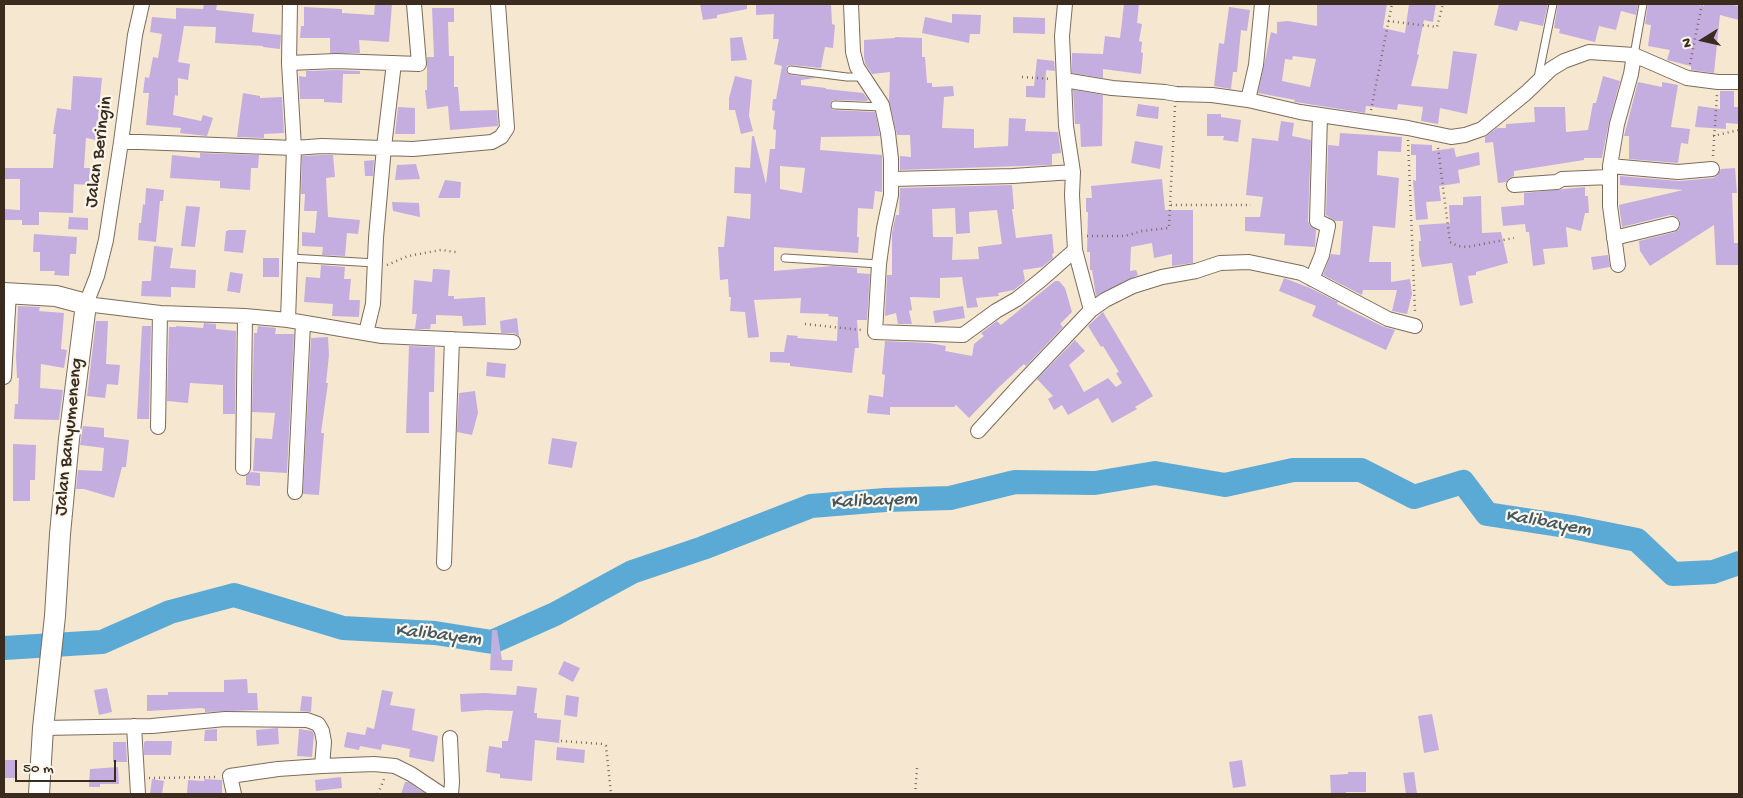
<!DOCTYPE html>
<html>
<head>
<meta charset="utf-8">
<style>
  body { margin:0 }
  #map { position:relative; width:1743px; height:798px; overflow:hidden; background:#f6e7d0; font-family:"Gochi Hand",sans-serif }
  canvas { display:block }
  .frame { position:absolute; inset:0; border:5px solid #3b2a1e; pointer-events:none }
  .north { position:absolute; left:1678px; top:15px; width:50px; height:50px; -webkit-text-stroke:4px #fbf7ec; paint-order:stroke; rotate:260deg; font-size:14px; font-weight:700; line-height:20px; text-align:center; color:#3b2a1e }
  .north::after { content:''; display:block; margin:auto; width:18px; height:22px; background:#3b2a1e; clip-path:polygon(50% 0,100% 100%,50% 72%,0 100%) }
  .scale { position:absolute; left:15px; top:760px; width:101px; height:22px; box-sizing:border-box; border:2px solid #3b2a1e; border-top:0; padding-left:6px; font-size:15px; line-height:18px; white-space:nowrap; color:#3b2a1e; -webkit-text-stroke:4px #fbf7ec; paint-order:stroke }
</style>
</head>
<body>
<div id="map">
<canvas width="1743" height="798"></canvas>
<div class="frame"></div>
<div class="north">N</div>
<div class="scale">50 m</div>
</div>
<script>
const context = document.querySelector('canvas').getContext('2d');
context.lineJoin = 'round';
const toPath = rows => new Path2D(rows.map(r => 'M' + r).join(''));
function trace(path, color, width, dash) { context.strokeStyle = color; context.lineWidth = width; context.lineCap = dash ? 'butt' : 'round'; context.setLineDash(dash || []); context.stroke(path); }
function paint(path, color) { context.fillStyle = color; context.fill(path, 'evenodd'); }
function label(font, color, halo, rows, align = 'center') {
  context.font = font + ' "Gochi Hand",sans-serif'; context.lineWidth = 4.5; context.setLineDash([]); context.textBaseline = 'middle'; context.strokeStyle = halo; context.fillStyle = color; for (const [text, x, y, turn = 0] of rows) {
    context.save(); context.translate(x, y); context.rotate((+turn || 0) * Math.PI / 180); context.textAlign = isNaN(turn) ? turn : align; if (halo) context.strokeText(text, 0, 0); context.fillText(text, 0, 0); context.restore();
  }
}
trace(toPath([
  [4,648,102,642,170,612,234,595,343,628,435,633,492,642,555,614,632,572,703,548,811,506,885,500,950,498,1015,482,1095,483,1155,473,1225,485,1293,470,1361,470,1414,497,1463,482,1487,514,1572,527,1637,540,1673,574,1713,572,1739,563]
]), '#5baad5', 24);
paint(toPath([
  [204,4,217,4,216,10,254,14,252,32,281,35,280,49,263,47,263,46,215,43,216,27,184,26,178,62,190,64,188,80,178,78,178,96,175,95,173,115,201,121,203,115,213,118,207,136,180,133,181,128,146,125,149,93,143,93,145,77,149,78,153,57,158,58,162,34,150,32,152,17,176,19,176,8,203,9],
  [375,4,392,4,389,42,359,40,360,53,330,53,330,38,300,38,301,26,304,26,304,7,342,9,342,13,374,15],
  [700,4,747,4,747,9,717,15,717,18,703,20],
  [756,4,831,4,832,24,835,25,833,48,825,47,821,68,791,65,787,66,786,72,790,75,816,78,801,80,801,85,826,88,826,89,863,93,868,99,867,101,833,100,830,104,833,110,875,112,880,136,821,137,820,150,882,155,882,192,875,191,873,209,858,208,857,237,859,237,858,253,774,247,774,271,833,266,857,268,857,273,870,274,867,320,857,320,859,348,855,348,852,373,790,366,790,363,770,362,770,352,784,352,787,335,798,336,797,338,837,341,838,317,828,316,829,314,800,313,801,298,754,300,759,337,748,338,745,312,730,311,731,297,729,297,728,279,720,280,718,247,724,247,727,216,750,219,751,194,734,193,735,167,750,168,752,136,754,136,766,184,770,149,775,149,776,130,773,129,775,111,772,110,773,99,776,99,782,66,774,64,779,39,773,39,774,14,756,15],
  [780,166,805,168,802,193,780,189],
  [1124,4,1139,4,1137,23,1142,24,1139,41,1142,42,1141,52,1143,53,1141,74,1103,69,1103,78,1072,73,1072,53,1103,54,1105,36,1120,38],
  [1317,4,1387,4,1383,28,1405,33,1409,4,1436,4,1433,22,1424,20,1417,54,1419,55,1411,86,1448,89,1453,51,1477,54,1467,114,1440,108,1438,124,1421,121,1423,107,1398,104,1397,110,1366,106,1365,113,1302,103,1294,102,1295,100,1258,93,1271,32,1277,34,1277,22,1288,21,1317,26],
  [1293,56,1316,59,1310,87,1282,81,1285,59,1292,60],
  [1499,4,1548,4,1543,26,1520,21,1517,31,1494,25],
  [1558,4,1638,4,1636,15,1621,11,1616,30,1599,26,1595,42,1559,33,1560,29,1554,28],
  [1648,4,1693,4,1704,6,1704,4,1728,4,1739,6,1739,20,1720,15,1714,73,1691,70,1691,66,1667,60,1670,50,1648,46,1651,25,1645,24],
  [1229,7,1250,10,1247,31,1241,30,1237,72,1233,72,1231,89,1214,86,1219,43,1224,44],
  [432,8,454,8,454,22,448,22,449,56,454,56,454,87,458,87,460,111,497,110,498,126,450,130,448,106,427,109,425,90,427,90,427,57,434,57],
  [952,14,981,15,980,34,970,34,969,43,922,33,925,17,952,23],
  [1013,17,1045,18,1045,34,1013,33],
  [742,37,747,60,731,61,730,38],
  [895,37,922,38,922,57,925,57,927,83,932,83,932,87,953,86,954,96,944,97,942,128,974,129,974,148,1008,146,1009,118,1026,119,1025,131,1058,132,1061,153,1052,154,1052,165,900,170,900,156,911,157,910,135,897,135,889,100,890,72,872,74,865,63,864,57,864,40,895,38],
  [1037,59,1054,61,1055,71,1046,70,1045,98,1026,97,1026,86,1034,86],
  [336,70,360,71,360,74,343,74,342,103,324,102,324,99,300,99,299,76,306,77,306,71],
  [73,76,102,78,96,140,86,138,84,168,90,168,89,185,74,184,73,213,39,212,39,225,22,225,22,220,4,220,4,209,20,210,20,179,4,179,4,168,53,168,56,134,53,134,57,108,71,110],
  [735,76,752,80,749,116,753,131,741,134,735,110,729,110,729,98],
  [1603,76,1620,81,1609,122,1602,158,1584,158,1584,160,1514,171,1514,176,1509,178,1506,182,1498,183,1493,142,1485,143,1485,137,1497,128,1506,128,1506,124,1535,122,1534,107,1565,107,1566,132,1588,130,1593,103,1596,103],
  [1638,82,1662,87,1662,82,1678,85,1671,127,1690,129,1688,144,1681,143,1678,163,1629,159,1629,136,1624,136],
  [1073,90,1103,95,1102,146,1081,147,1080,124,1075,124],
  [1720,91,1734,91,1734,107,1739,107,1739,124,1726,123,1726,129,1695,127,1698,106,1720,109],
  [243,93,260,96,260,98,282,97,284,133,264,134,264,138,237,137],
  [1138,104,1159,107,1158,119,1136,116],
  [398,107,415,108,415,134,395,134],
  [1207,114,1221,114,1221,117,1241,120,1238,142,1223,140,1224,136,1207,136],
  [1281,121,1294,123,1292,136,1311,140,1308,221,1310,226,1316,230,1315,247,1284,245,1285,234,1245,231,1245,217,1260,217,1263,197,1246,195,1252,138,1278,141],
  [1340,133,1402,137,1401,152,1378,151,1377,175,1399,178,1395,228,1373,226,1369,262,1391,262,1391,282,1410,279,1412,294,1407,314,1392,311,1397,290,1363,290,1362,295,1323,275,1331,254,1340,255,1343,221,1335,221,1326,215,1328,145,1339,146],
  [1135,141,1163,146,1160,169,1131,163],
  [1411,144,1432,145,1432,151,1454,148,1456,157,1479,152,1480,165,1458,170,1460,183,1439,186,1441,201,1426,202,1428,219,1416,220,1413,180,1416,181,1416,155,1411,155],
  [200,153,259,155,258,168,251,168,250,190,220,188,220,181,170,178,172,155,200,158],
  [322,155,333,155,335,177,326,178,328,217,360,220,358,234,347,233,345,256,322,255,323,247,302,246,302,232,315,233,317,211,304,211,305,194,301,194,301,191,302,156],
  [374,160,373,176,365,176,364,161],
  [416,164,420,179,395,180,397,165],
  [1735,168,1737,193,1732,193,1734,243,1739,243,1739,265,1716,265,1714,225,1650,266,1640,251,1639,241,1675,232,1680,227,1680,221,1675,216,1670,215,1622,227,1619,205,1683,190,1620,185,1620,176,1679,181,1713,178,1717,176,1721,169],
  [1162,179,1165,210,1193,210,1193,263,1172,266,1172,254,1154,258,1152,243,1131,247,1130,271,1136,270,1138,275,1096,296,1092,270,1090,270,1090,252,1087,252,1088,212,1086,212,1086,198,1092,198,1091,186],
  [445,180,461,182,460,198,438,198],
  [1012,185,1014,209,1012,209,1016,238,1052,234,1054,253,1052,254,1053,258,1042,267,1023,270,1025,281,1014,290,998,293,999,296,976,298,978,307,967,308,962,277,940,278,940,298,910,297,912,310,909,311,912,324,898,324,896,313,885,316,887,275,892,275,892,233,896,215,899,215,900,188],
  [955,208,956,234,970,233,969,212,997,210,1002,244,978,247,979,259,952,260,953,237,933,237,932,209],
  [1585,187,1585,196,1588,196,1589,213,1585,213,1581,231,1566,227,1568,247,1543,249,1545,264,1533,266,1529,232,1526,232,1525,224,1503,226,1501,207,1524,205,1524,193],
  [146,188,164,190,163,201,160,201,156,242,138,240,139,223,141,223,143,204,145,205],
  [1481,196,1482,233,1501,232,1508,263,1476,272,1476,275,1468,276,1473,303,1460,306,1452,263,1422,267,1419,255,1419,241,1421,241,1419,225,1450,223,1449,205,1463,205,1463,197],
  [392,202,419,203,420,217,393,211],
  [186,206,200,207,195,247,181,246],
  [69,217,88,218,88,230,68,229],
  [228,230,246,230,243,253,224,251,226,231,228,231],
  [34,234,77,237,76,254,70,254,69,276,54,275,55,271,40,271,40,252,33,252],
  [154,246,173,248,170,268,196,270,195,288,171,287,171,297,141,296,142,281,151,281],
  [1608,255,1610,267,1593,270,1591,257],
  [263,258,279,258,279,277,263,277],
  [321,265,345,267,344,279,351,279,349,300,360,300,359,317,332,316,333,304,304,302,306,277,320,278],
  [433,269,450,270,448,296,454,296,454,299,485,297,486,325,463,326,462,316,436,315,436,324,431,324,430,329,415,329,417,314,412,314,414,280,432,282],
  [230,272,243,274,240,293,227,291],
  [1284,278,1310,288,1338,302,1337,304,1384,327,1395,330,1386,350,1312,316,1316,306,1279,291],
  [1055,281,1059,281,1065,288,1072,312,1060,324,1063,327,1026,366,1024,364,998,388,969,418,956,405,954,407,890,407,890,415,867,413,869,395,883,397,885,375,882,374,885,341,929,343,946,346,945,351,972,356,974,344,984,336,981,333,997,321,1001,325],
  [18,306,40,307,39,311,64,313,61,349,67,350,64,368,41,364,40,388,63,390,59,420,14,419,15,404,18,404,19,378,17,378,16,357],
  [963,306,965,318,935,323,933,311],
  [1103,312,1153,396,1135,407,1137,409,1112,423,1098,398,1068,415,1062,405,1054,410,1048,399,1053,396,1037,379,1075,340,1085,351,1069,365,1084,392,1108,378,1116,387,1122,383,1116,373,1119,372,1103,346,1101,347,1088,326],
  [517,318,519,336,514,333,501,333,500,321],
  [96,321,108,321,106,364,120,365,118,385,107,384,105,398,87,396],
  [204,323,216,324,216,329,236,331,235,414,223,414,223,385,190,383,188,403,167,401,169,327,176,327,176,326,203,328],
  [142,326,151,326,149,419,137,419],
  [258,326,276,328,275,334,294,334,287,473,253,471,255,438,272,439,275,413,252,412,254,333,257,333],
  [328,337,329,355,326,383,328,383,321,433,324,433,319,495,303,494,311,338],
  [409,346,435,347,434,392,429,392,429,433,406,433],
  [487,362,506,364,505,378,486,376],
  [475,391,478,413,472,435,457,432,459,393],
  [83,426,104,428,104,437,129,440,126,467,122,467,114,498,84,489,76,489,78,470,102,471,104,448,80,445],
  [552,438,577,442,572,468,548,464],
  [13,444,36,445,35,480,30,480,30,501,13,501],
  [251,472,260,473,260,486,246,485,246,476],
  [492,630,497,630,502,660,513,660,512,671,490,670],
  [564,661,580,668,573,682,558,674],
  [247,679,248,693,257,693,258,710,205,712,205,709,202,708,147,711,147,695,168,695,168,692,224,692,224,680],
  [517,686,537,688,534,713,537,713,537,718,561,720,559,743,535,740,532,781,500,778,500,774,486,772,489,746,502,748,502,741,508,741,513,711,486,710,461,712,460,694,484,693,516,695],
  [107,688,112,712,99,715,94,690],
  [382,690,393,692,390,705,415,709,412,730,438,736,434,762,409,757,410,749,382,744,381,750,360,746,359,750,344,747,347,732,365,735,367,727,374,729],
  [566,695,579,697,577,717,564,715],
  [302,696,312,697,311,712,300,711],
  [1432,714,1439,750,1424,753,1418,716],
  [278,728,279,744,257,746,256,730],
  [217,729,217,741,204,741,205,730],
  [299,729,312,731,314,734,312,757,297,756],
  [146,741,172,741,171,755,144,755,144,742],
  [113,742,126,742,127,762,113,762],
  [557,747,585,750,584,763,556,760],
  [4,760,16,760,17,778,4,778],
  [1242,760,1246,786,1233,788,1229,762],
  [118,767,119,784,100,784,100,787,89,787,90,769],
  [1348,772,1366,772,1366,792,1346,792,1346,794,1331,794,1330,775,1348,774],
  [1414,772,1417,794,1406,794,1403,773],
  [341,777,342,788,316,791,315,780],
  [152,779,164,781,162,794,150,794],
  [204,779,222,780,222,794,187,794,188,780,204,781],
  [405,782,408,782,426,794,401,794]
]), '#c4aedf');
const lane = toPath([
  [1634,55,1643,4],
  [791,70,847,77,863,77],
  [1538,78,1553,4],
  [835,105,882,107],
  [291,258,375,263],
  [785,258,879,264]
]);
const street = toPath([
  [142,4,135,35,121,142,106,240,97,276,86,304,160,313,245,316,288,320,382,336,513,342],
  [851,4,853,52,857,67,882,105,888,133,891,159,891,195,884,228,879,264,875,332,963,335,996,311,1017,299,1042,279,1075,250],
  [1065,4,1062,36,1066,126,1073,172,1072,195,1075,250,1091,310],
  [289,63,336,61,419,64,414,4],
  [1064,80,1112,88,1165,92,1176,94,1212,95,1248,100,1300,112,1408,128,1451,137,1465,135,1482,129,1526,93,1551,69,1564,61,1589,52,1634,55,1687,78,1718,82,1739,82],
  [1248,100,1256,65,1262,4],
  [121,142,140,142,294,148,322,146,413,149,492,142,501,137,507,128,498,4],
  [1610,166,1678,172,1712,169],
  [892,179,1013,176,1073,172],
  [1514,185,1557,182,1562,179,1609,177],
  [1614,238,1672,224],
  [1618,265,1610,206,1610,166,1617,124,1631,74,1634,55],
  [1312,279,1322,255,1328,226,1317,221,1320,116],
  [288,320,294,148,289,63,290,4],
  [366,333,373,304,376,238,384,147,394,63],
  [4,377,9,293],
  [158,427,160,313],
  [978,431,1020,385,1091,310,1105,300,1133,286,1162,277,1196,271,1220,263,1249,262,1301,273,1388,319,1415,326],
  [243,468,245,316],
  [295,492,303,323],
  [444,563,452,339],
  [134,726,138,794],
  [43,728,152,726,225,719,307,720,318,724,322,731,324,742,322,766],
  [450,738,452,782,451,794],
  [234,794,230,776,278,769,322,766,374,764,395,766,411,774,441,794]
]);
const secondary = toPath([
  [4,293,56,296,86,304,69,439,60,534,55,616,43,728,39,794]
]);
trace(lane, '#7c6c5c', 9);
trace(street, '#7c6c5c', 16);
trace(secondary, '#7c6c5c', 22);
trace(toPath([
  [1388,21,1437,27,1443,4],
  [1690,64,1702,4],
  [1022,77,1051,79],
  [1175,106,1170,205,1251,205],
  [1371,110,1392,4],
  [1713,136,1739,130],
  [1408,140,1415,312],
  [1438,148,1450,242,1458,246,1467,247,1514,238],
  [1713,156,1717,94],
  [1087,236,1125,236,1142,231,1169,228,1170,205],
  [387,265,408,256,441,250,456,252],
  [805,324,861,330],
  [561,741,603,744,606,746,611,794],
  [149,778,219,777],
  [378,794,384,779],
  [915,794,917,768]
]), '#7c6c5c', 2.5, [1, 4]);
trace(lane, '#fff', 7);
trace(street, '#fff', 14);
trace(secondary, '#fff', 20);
label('19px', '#3b2a1e', '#fbf7ec', [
  ["Jalan Beringin",100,152,-82],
  ["Jalan Banyumeneng",70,437,-84]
]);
label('italic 20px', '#46575e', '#fbf7ec', [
  ["Kalibayem",874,502,-3],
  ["Kalibayem",1548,524,10],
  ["Kalibayem",438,636,6]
]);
</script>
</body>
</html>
